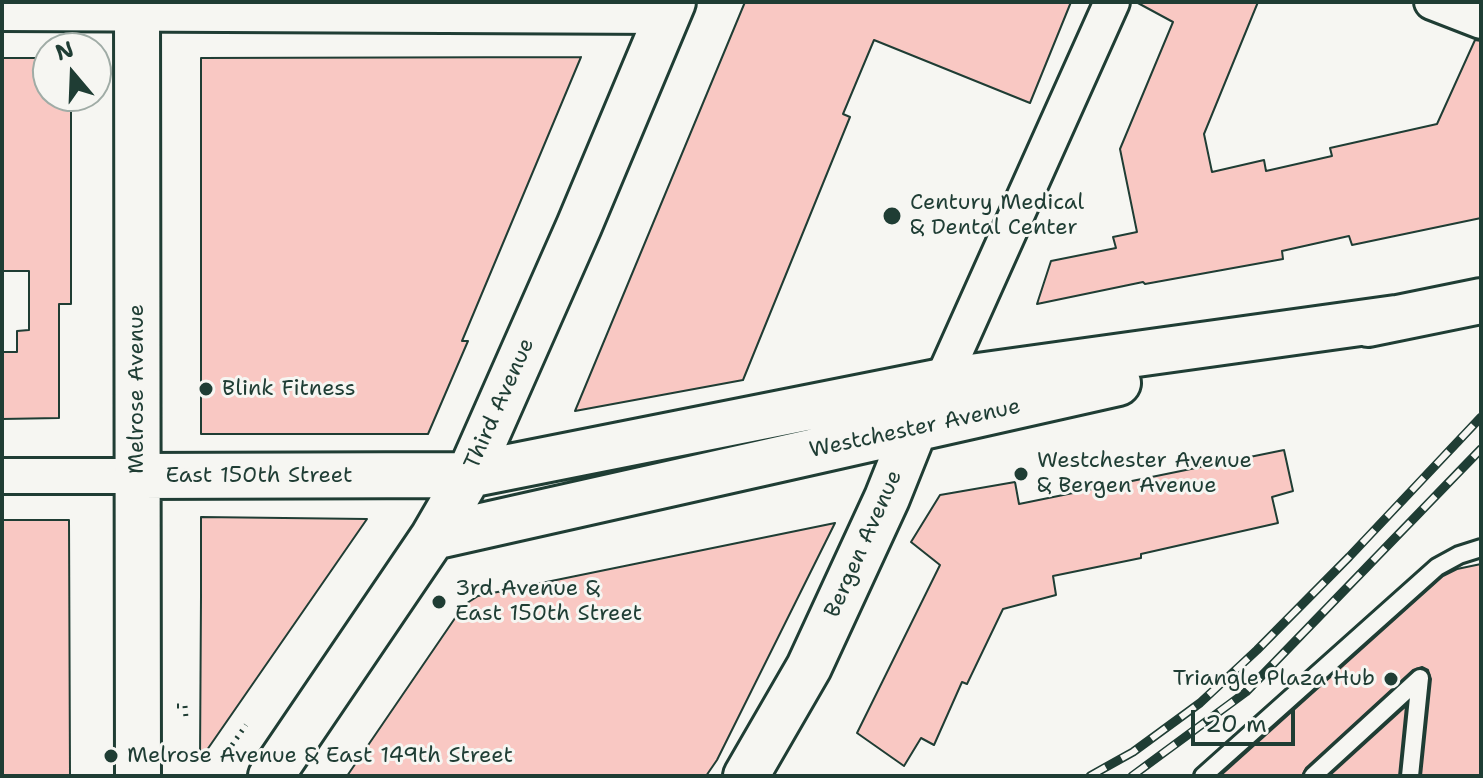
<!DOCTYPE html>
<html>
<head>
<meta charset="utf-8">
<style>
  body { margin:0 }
  #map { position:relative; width:1483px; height:778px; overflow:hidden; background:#f6f6f2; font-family:"Shantell Sans",sans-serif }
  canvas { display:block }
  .frame { position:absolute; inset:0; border:4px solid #1f3d34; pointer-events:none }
  .north { position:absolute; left:32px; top:32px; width:80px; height:80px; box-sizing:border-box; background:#f6f6f2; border:2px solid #a0aca6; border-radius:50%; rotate:341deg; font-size:22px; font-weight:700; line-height:32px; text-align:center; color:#1f3d34 }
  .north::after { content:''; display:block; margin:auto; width:28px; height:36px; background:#1f3d34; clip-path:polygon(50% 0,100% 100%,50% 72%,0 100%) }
  .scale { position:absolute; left:1191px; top:710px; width:104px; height:36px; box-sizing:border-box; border:4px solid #1f3d34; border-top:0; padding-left:10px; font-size:24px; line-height:28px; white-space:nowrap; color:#1f3d34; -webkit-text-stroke:6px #f6f6f2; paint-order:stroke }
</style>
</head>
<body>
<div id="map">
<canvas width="1483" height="778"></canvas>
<div class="frame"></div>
<div class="north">N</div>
<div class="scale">20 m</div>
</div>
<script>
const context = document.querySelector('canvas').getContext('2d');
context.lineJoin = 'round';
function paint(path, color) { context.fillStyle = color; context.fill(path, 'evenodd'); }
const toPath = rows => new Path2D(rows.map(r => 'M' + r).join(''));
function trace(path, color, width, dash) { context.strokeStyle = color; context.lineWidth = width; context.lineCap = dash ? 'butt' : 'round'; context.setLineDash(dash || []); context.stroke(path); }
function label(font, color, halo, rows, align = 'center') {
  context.font = font + ' "Shantell Sans",sans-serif'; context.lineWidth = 6; context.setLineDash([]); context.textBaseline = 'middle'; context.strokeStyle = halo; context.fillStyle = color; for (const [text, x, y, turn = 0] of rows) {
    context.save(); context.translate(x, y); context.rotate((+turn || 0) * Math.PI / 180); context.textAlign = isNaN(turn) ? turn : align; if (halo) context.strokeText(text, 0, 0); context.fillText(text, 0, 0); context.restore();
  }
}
const building = toPath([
  [745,2,1071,2,1030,103,874,40,843,114,850,117,743,380,575,411,745,2],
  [1136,2,1258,2,1204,134,1212,172,1264,160,1266,171,1332,156,1330,148,1437,124,1475,40,1481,41,1481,218,1352,245,1349,236,1282,251,1283,259,1145,284,1143,282,1037,304,1051,261,1116,248,1113,237,1137,232,1120,149,1173,22,1136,2],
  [581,57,462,341,468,341,428,434,201,434,201,58,581,57],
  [2,58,48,58,48,96,71,96,71,304,59,304,59,418,2,419,2,352,17,352,17,331,29,330,29,271,2,271,2,58],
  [1284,450,1293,491,1272,497,1278,523,1141,554,1141,558,1053,576,1056,595,1003,609,967,684,962,682,934,745,921,738,904,766,857,733,940,565,911,542,940,495,1015,482,1019,504,1284,450],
  [201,517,367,519,200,760,201,597,201,517],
  [2,520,69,520,70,776,2,776,2,520],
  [835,523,717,760,706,776,347,776,464,605,478,596,835,523],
  [1481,564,1481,776,1421,776,1431,679,1428,670,1422,667,1413,670,1306,768,1302,776,1220,776,1443,576,1457,569,1481,564],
  [1406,706,1399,776,1329,776,1406,706]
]);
paint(building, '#f9c8c3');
trace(building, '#1f3d34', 2);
const service = toPath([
  [1203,776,1437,567,1459,555,1481,548],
  [1313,776,1420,678,1410,776]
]);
const minor = toPath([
  [1432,2,1481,21],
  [2,13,667,16],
  [942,381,1112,2],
  [2,476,137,476]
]);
const secondary = toPath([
  [137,2,138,776],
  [1368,324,1481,301],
  [137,476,469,475,942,381,1396,318],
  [433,537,1118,383],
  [271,776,433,537,469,475,579,226,673,2],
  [746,776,809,667,887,498,915,428,927,408]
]);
trace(service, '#1f3d34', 22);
trace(minor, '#1f3d34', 40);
trace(secondary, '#1f3d34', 50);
trace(toPath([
  [177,706,185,706,186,718],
  [232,745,246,725]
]), '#1f3d34', 5, [2, 6]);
trace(service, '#f6f6f2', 16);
trace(minor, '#f6f6f2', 34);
trace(secondary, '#f6f6f2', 44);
const rail = toPath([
  [1090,776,1133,752,1200,703,1257,650,1349,557,1481,417],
  [1132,776,1246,692,1481,449]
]);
trace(rail, '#1f3d34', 9);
trace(rail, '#f6f6f2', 6, [18]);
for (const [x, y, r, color] of [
  [892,216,10,"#1f3d34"],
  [206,389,8,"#1f3d34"],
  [1021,474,8,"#1f3d34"],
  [439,602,8,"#1f3d34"],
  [1391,679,8,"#1f3d34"],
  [111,756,8,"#1f3d34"]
]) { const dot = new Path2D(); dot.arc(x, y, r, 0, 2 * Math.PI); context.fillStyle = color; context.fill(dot); trace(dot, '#f6f6f2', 3); }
label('22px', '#1f3d34', '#f6f6f2', [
  ["Century Medical",910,203],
  ["& Dental Center",910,228],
  ["Blink Fitness",222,389],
  ["Westchester Avenue",1037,461],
  ["& Bergen Avenue",1037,486],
  ["3rd Avenue &",455,589],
  ["East 150th Street",455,614],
  ["Triangle Plaza Hub",1375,679,"right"],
  ["Melrose Avenue & East 149th Street",127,756]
], 'left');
label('22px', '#1f3d34', '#f6f6f2', [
  ["Melrose Avenue",137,389,-90],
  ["Third Avenue",500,404,-66],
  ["Westchester Avenue",915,429,-12],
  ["East 150th Street",259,476],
  ["Bergen Avenue",864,544,-66]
]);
</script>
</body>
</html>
